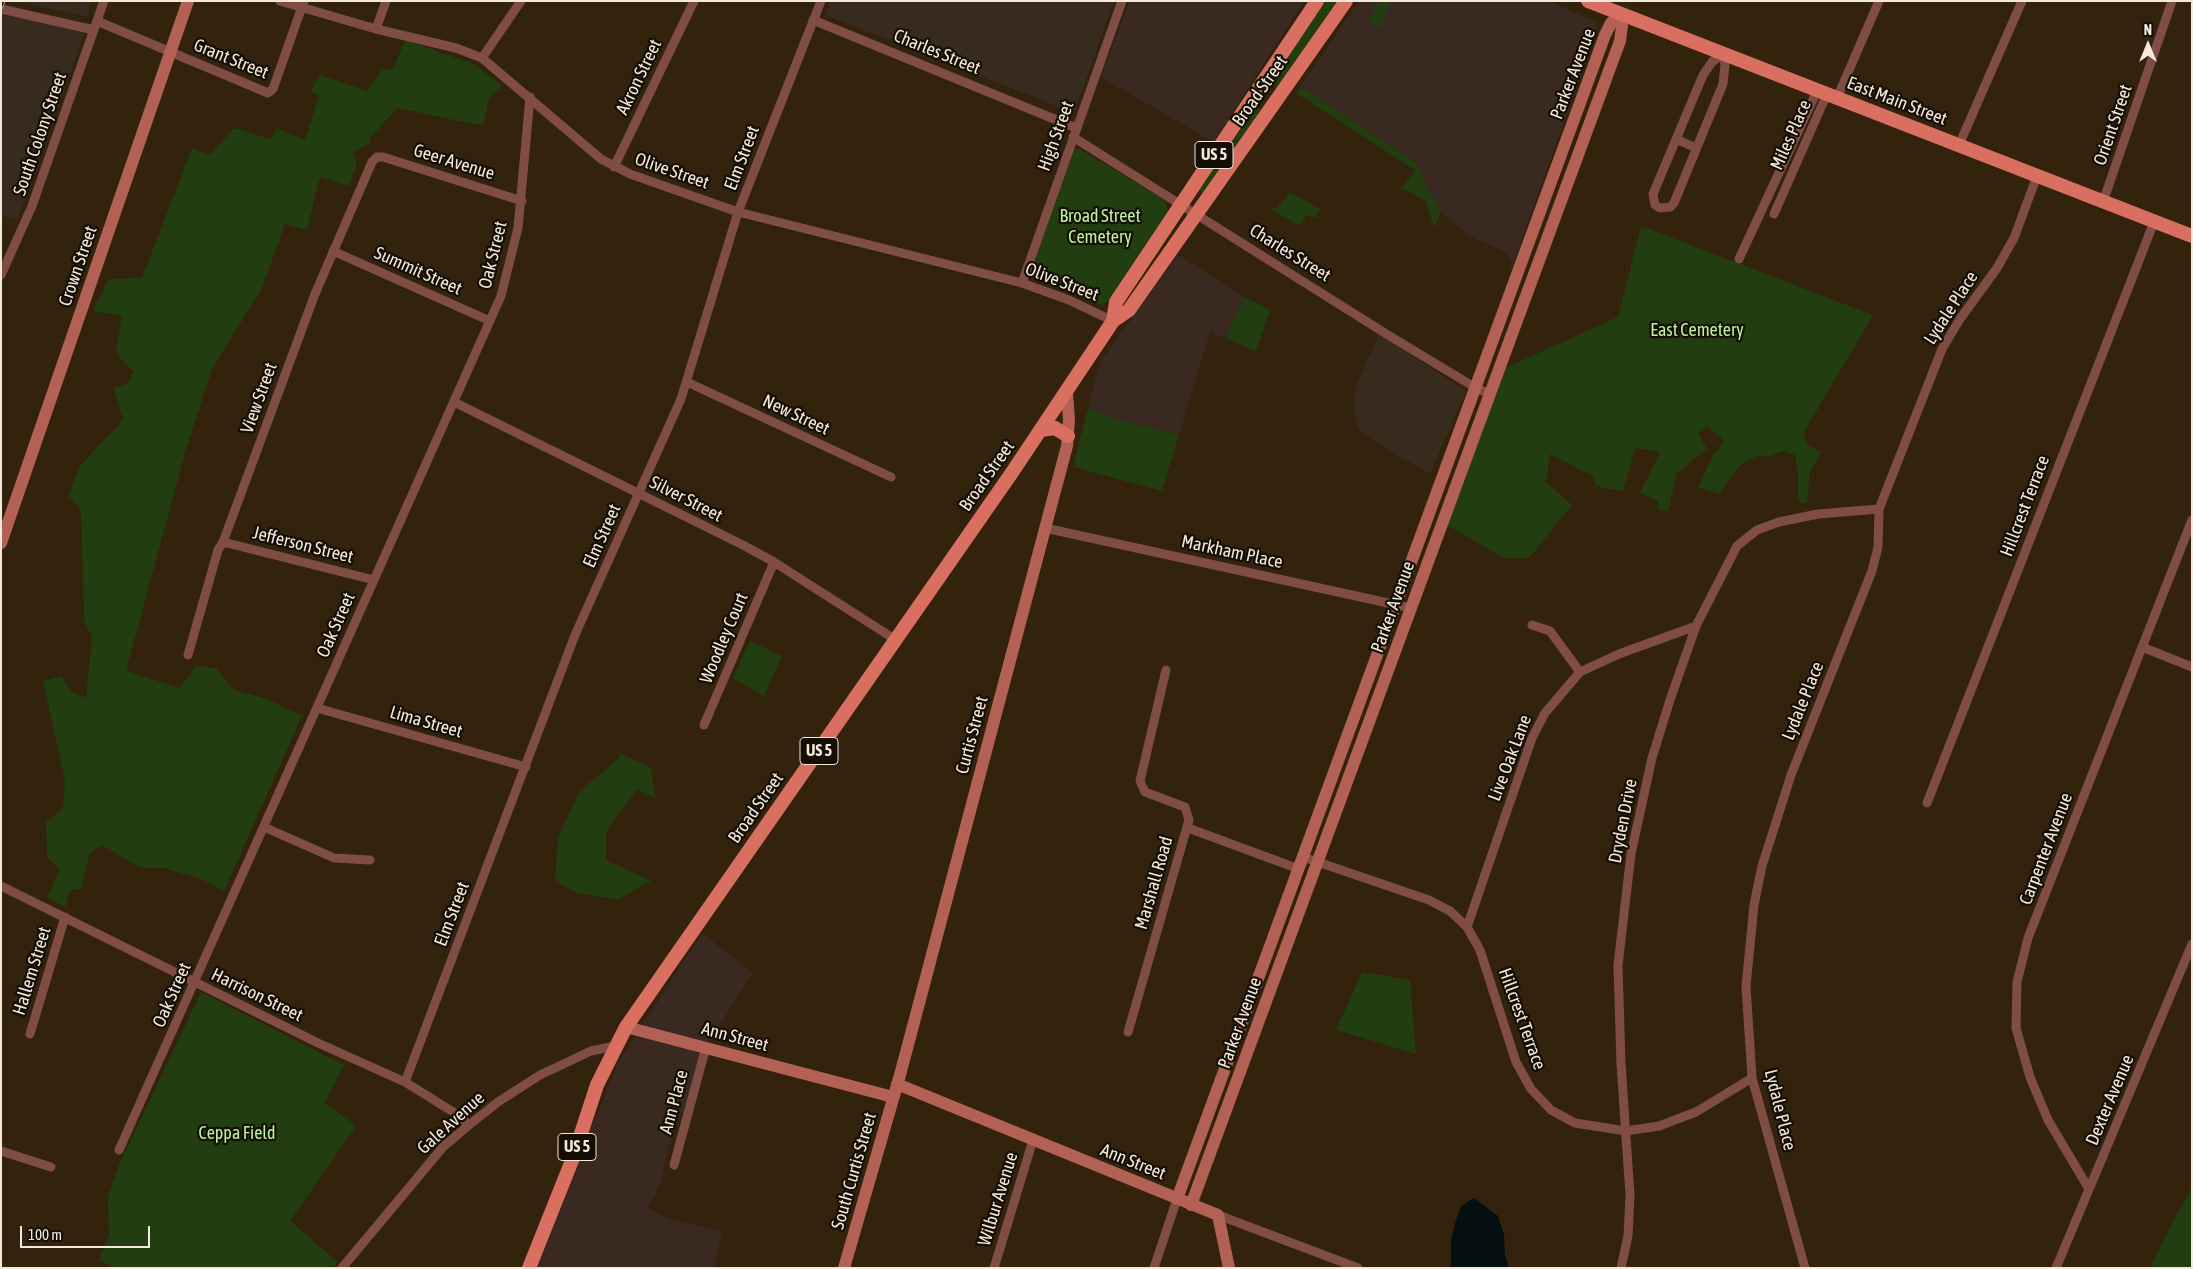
<!DOCTYPE html>
<html>
<head>
<meta charset="utf-8">
<style>
  body { margin:0 }
  #map { position:relative; width:2193px; height:1269px; overflow:hidden; background:#33230c; font-family:"Asap Condensed",sans-serif }
  canvas { display:block }
  .frame { position:absolute; inset:0; border:2px solid #f4e9dc; pointer-events:none }
  .north { position:absolute; left:2123px; top:20px; width:50px; height:50px; -webkit-text-stroke:4px #150e05; paint-order:stroke; rotate:0deg; font-size:14px; font-weight:700; line-height:20px; text-align:center; color:#f4e9dc }
  .north::after { content:''; display:block; margin:auto; width:18px; height:22px; background:#f4e9dc; clip-path:polygon(50% 0,100% 100%,50% 72%,0 100%) }
  .scale { position:absolute; left:20px; top:1226px; width:130px; height:22px; box-sizing:border-box; border:2px solid #f4e9dc; border-top:0; padding-left:6px; font-size:15px; line-height:18px; white-space:nowrap; color:#f4e9dc; -webkit-text-stroke:4px #150e05; paint-order:stroke }
</style>
</head>
<body>
<div id="map">
<canvas width="2193" height="1269"></canvas>
<div class="frame"></div>
<div class="north">N</div>
<div class="scale">100 m</div>
</div>
<script>
const context = document.querySelector('canvas').getContext('2d');
context.lineJoin = 'round';
function paint(path, color) { context.fillStyle = color; context.fill(path, 'evenodd'); }
const toPath = rows => new Path2D(rows.map(r => 'M' + r).join(''));
function trace(path, color, width, dash) { context.strokeStyle = color; context.lineWidth = width; context.lineCap = dash ? 'butt' : 'round'; context.setLineDash(dash || []); context.stroke(path); }
function label(font, color, halo, rows, align = 'center') {
  context.font = font + ' "Asap Condensed",sans-serif'; context.lineWidth = 4.5; context.setLineDash([]); context.textBaseline = 'middle'; context.strokeStyle = halo; context.fillStyle = color; for (const [text, x, y, turn = 0] of rows) {
    context.save(); context.translate(x, y); context.rotate((+turn || 0) * Math.PI / 180); context.textAlign = isNaN(turn) ? turn : align; if (halo) context.strokeText(text, 0, 0); context.fillText(text, 0, 0); context.restore();
  }
}
paint(toPath([
  [1130,1,1304,1,1214,142,1101,77],
  [1359,1,1548,1,1594,21,1597,31,1511,269,1512,262,1506,253,1466,234,1441,211,1428,190,1417,163,1319,99,1313,93,1299,89,1296,93],
  [1178,255,1244,297,1225,338,1210,332,1179,435,1116,419,1088,408,1100,362],
  [702,933,753,973,700,1055,683,1114,675,1119,661,1182,648,1208,668,1218,722,1231,714,1268,536,1268,555,1216,619,1061]
]), '#3a2920');
paint(toPath([
  [17,1,92,1,87,17],
  [830,1,1114,1,1074,113,825,15],
  [2,15,51,23,84,34,17,220,1,215],
  [1379,334,1466,391,1430,474,1388,450,1358,428,1354,414,1355,388]
]), '#372b1d');
paint(toPath([
  [1324,1,1337,1,1278,86,1273,86,1270,83],
  [1382,1,1390,1,1381,29,1375,28,1369,18,1374,14,1374,6],
  [405,40,474,64,502,86,489,98,483,126,397,108,370,138,370,144,353,152,357,163,349,186,320,177,307,230,285,224,262,288,212,369,186,449,126,671,180,688,196,666,216,668,234,690,268,699,302,716,224,891,199,878,162,868,141,868,102,845,90,853,81,890,70,889,65,907,47,897,60,869,47,857,46,822,63,808,65,781,43,681,61,676,72,692,86,698,92,637,84,620,81,510,69,496,79,467,123,420,114,388,127,384,134,372,124,363,116,351,122,316,93,311,109,279,142,278,192,148,210,155,234,128,271,139,277,128,305,140,319,95,311,92,319,75,367,91,382,70,393,69],
  [1303,88,1417,163,1428,190,1441,211,1434,228,1426,201,1402,188,1415,170,1296,93],
  [1255,105,1260,108,1260,111,1203,194,1200,194,1197,190],
  [1078,148,1164,200,1169,212,1111,300,1102,305,1030,273,1074,150],
  [1290,192,1320,209,1316,218,1307,215,1300,226,1271,209,1277,208],
  [1641,226,1873,315,1804,432,1807,444,1822,453,1810,471,1807,503,1800,502,1798,498,1798,472,1795,455,1782,451,1769,456,1756,456,1741,465,1719,494,1698,487,1713,455,1722,445,1723,439,1707,427,1698,434,1707,449,1677,473,1668,511,1658,510,1658,501,1640,493,1660,452,1635,448,1623,492,1596,486,1593,476,1550,454,1546,482,1572,505,1529,558,1504,558,1447,525,1505,368,1618,317],
  [1244,297,1270,310,1256,351,1225,338],
  [1088,408,1116,419,1179,435,1162,491,1073,467],
  [750,641,782,656,764,696,733,678],
  [620,753,651,768,655,798,637,789,606,832,606,860,651,881,617,900,574,892,555,880,558,838,579,792,618,759],
  [1362,972,1410,980,1416,1054,1336,1030],
  [201,992,344,1065,325,1103,356,1126,290,1221,338,1262,333,1268,114,1268,99,1260,109,1235,108,1197,119,1165],
  [2192,1186,2192,1268,2153,1268,2153,1261]
]), '#223d0f');
paint(toPath([
  [1474,1198,1498,1216,1504,1235,1505,1255,1509,1268,1451,1268,1451,1241,1455,1223,1461,1206]
]), '#030f11');
trace(toPath([
  [280,1,376,29,456,48,482,58,601,159,630,174,738,212,1022,283,1069,300,1113,321],
  [1,9,94,30],
  [813,20,1076,128],
  [97,21,268,93,273,89,304,1],
  [376,29,386,1],
  [1723,54,1725,65,1723,84,1674,203,1670,207,1660,208,1655,205,1653,194,1703,75,1712,62,1723,54],
  [482,58,521,1],
  [1837,98,1879,1],
  [1073,137,1388,335,1476,388,1490,394],
  [1676,139,1696,148],
  [1959,145,2022,1],
  [614,167,694,1],
  [2103,202,2172,1],
  [1774,214,1827,94],
  [333,251,490,321],
  [1739,259,1817,91],
  [1,275,32,206,104,1],
  [1022,283,1122,1],
  [687,382,891,477],
  [454,402,743,545,774,562,896,640],
  [1045,528,1411,608],
  [223,542,374,580],
  [1532,625,1550,631,1580,672],
  [2142,647,2192,667],
  [188,655,218,550,223,542,315,294,372,162,377,157,383,157,522,201],
  [317,708,526,767],
  [704,725,774,562],
  [1927,803,2154,222],
  [264,827,334,858,370,860],
  [1188,828,1299,869],
  [1303,857,1429,900,1450,911,1467,927,1480,950,1516,1062,1531,1089,1551,1110,1575,1123,1626,1131,1659,1126,1696,1112,1752,1078],
  [1,886,318,1043,405,1082,458,1115,469,1125],
  [1467,927,1532,738,1545,713,1580,672,1619,654,1696,626],
  [1128,1032,1189,820,1185,807,1145,792,1140,781,1166,670],
  [30,1034,65,917],
  [405,1082,575,635,681,399,738,212,821,1],
  [119,1150,501,296,518,228,530,97],
  [1,1151,51,1167],
  [674,1165,706,1047],
  [2089,1189,2048,1120,2030,1077,2016,1028,2017,982,2028,938,2192,520],
  [1218,1215,1358,1268],
  [342,1268,443,1147,469,1125,498,1102,540,1075,591,1051,615,1046],
  [994,1268,1033,1140],
  [1154,1268,1177,1199],
  [1621,1268,1628,1236,1630,1195,1621,1064,1618,965,1631,854,1652,758,1670,700,1696,626,1737,546,1757,530,1779,522,1818,514,1879,509],
  [1805,1268,1752,1078,1746,986,1754,905,1762,866,1791,775,1872,571,1878,547,1879,509,1942,349,1960,319,1997,268,2014,238,2037,176],
  [2056,1268,2192,944]
]), '#804d44', 9);
trace(toPath([
  [1,543,188,1],
  [626,1027,893,1097],
  [897,1084,1218,1215,1229,1268],
  [1177,1199,1605,35,1611,23,1621,13,1622,26,1620,41,1191,1205],
  [844,1268,900,1075,1067,446,1069,420,1067,393]
]), '#b26154', 12);
trace(toPath([
  [1588,1,2192,236],
  [1113,321,1116,302,1317,1],
  [1041,430,1055,428,1068,436],
  [529,1268,573,1158,597,1085,626,1027,1011,474,1113,321,1129,310,1346,1]
]), '#d86f60', 14);
const rail = toPath([
  [1,7,3,1]
]);
trace(rail, '#b2a695', 4.5);
trace(rail, '#150e05', 2.5, [8]);
for (const [x, y, w] of [
  [1214,155,38],
  [819,751,38],
  [577,1147,38]
]) { const box = new Path2D(); box.roundRect(x - w / 2, y - 13.5, w, 27, 4); context.fillStyle = '#150e05'; context.fill(box); trace(box, '#f4e9dc', 1); }
label('bold 16px', '#f4e9dc', null, [
  ["US 5",1214,155],
  ["US 5",819,751],
  ["US 5",577,1147]
]);
label('18px', '#f4e9dc', '#150e05', [
  ["Charles Street",937,52,22],
  ["Grant Street",231,59,22],
  ["Parker Avenue",1573,74,-69],
  ["Akron Street",639,77,-64],
  ["Broad Street",1260,91,-55],
  ["East Main Street",1897,101,21],
  ["Orient Street",2113,125,-71],
  ["South Colony Street",40,134,-71],
  ["Miles Place",1791,135,-66],
  ["High Street",1056,136,-70],
  ["Elm Street",742,158,-69],
  ["Geer Avenue",454,162,17],
  ["Olive Street",672,171,19],
  ["Charles Street",1290,253,32],
  ["Oak Street",493,255,-76],
  ["Crown Street",78,266,-71],
  ["Summit Street",418,271,24],
  ["Olive Street",1062,282,21],
  ["Lydale Place",1951,308,-57],
  ["View Street",259,398,-70],
  ["New Street",796,415,25],
  ["Broad Street",987,476,-55],
  ["Silver Street",686,499,27],
  ["Hillcrest Terrace",2025,506,-69],
  ["Elm Street",602,536,-66],
  ["Jefferson Street",303,545,14],
  ["Markham Place",1232,552,12],
  ["Parker Avenue",1393,607,-70],
  ["Oak Street",336,625,-66],
  ["Woodley Court",724,638,-67],
  ["Lydale Place",1803,701,-68],
  ["Lima Street",426,722,16],
  ["Curtis Street",972,735,-75],
  ["Live Oak Lane",1510,758,-69],
  ["Broad Street",756,808,-55],
  ["Dryden Drive",1623,821,-79],
  ["Carpenter Avenue",2046,849,-69],
  ["Marshall Road",1154,883,-74],
  ["Elm Street",452,914,-69],
  ["Hallem Street",32,971,-73],
  ["Oak Street",172,995,-66],
  ["Harrison Street",257,995,26],
  ["Hillcrest Terrace",1522,1019,70],
  ["Parker Avenue",1240,1023,-70],
  ["Ann Street",735,1037,15],
  ["Dexter Avenue",2110,1100,-67],
  ["Ann Place",674,1102,-75],
  ["Lydale Place",1780,1110,76],
  ["Gale Avenue",451,1123,-42],
  ["Ann Street",1133,1162,22],
  ["South Curtis Street",854,1171,-74],
  ["Wilbur Avenue",998,1199,-73]
]);
label('18px', '#bcf49c', '#150e05', [
  ["Broad Street",1100,216],
  ["Cemetery",1100,237],
  ["East Cemetery",1697,330],
  ["Ceppa Field",237,1133]
]);
</script>
</body>
</html>
